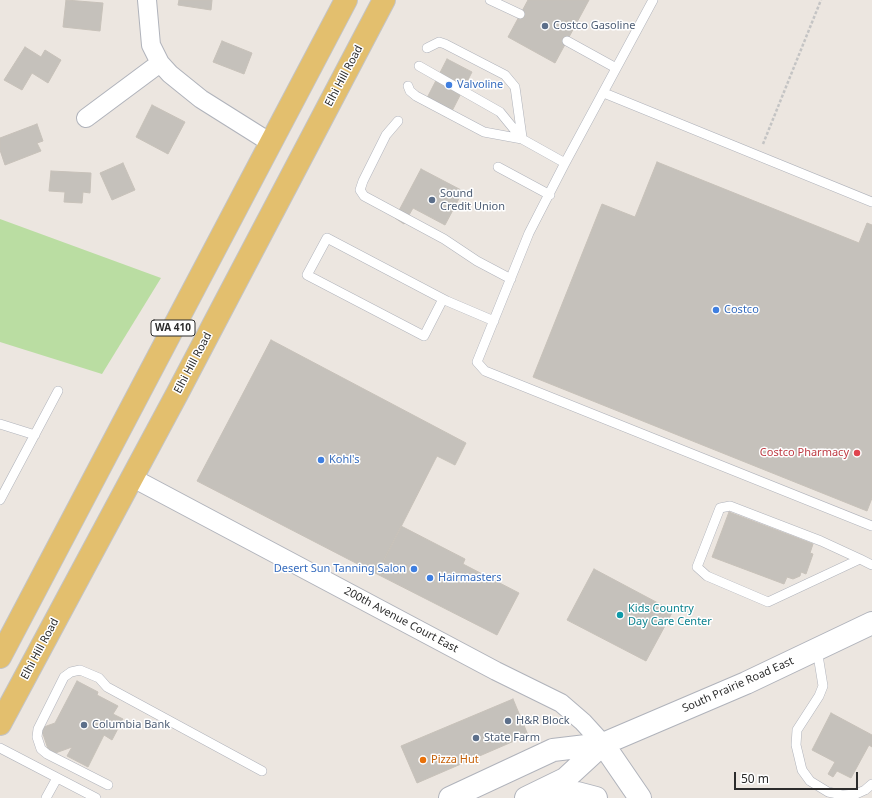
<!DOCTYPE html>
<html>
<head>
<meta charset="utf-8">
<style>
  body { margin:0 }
  #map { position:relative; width:872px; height:798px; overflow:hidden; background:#ece6e0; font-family:"Noto Sans",sans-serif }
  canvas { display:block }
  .scale { position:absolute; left:734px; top:772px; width:124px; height:18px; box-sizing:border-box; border:2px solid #2c2c2c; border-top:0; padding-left:5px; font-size:12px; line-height:14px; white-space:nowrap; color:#2c2c2c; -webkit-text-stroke:3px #fff; paint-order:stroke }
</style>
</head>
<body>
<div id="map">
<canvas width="872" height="798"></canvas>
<div class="scale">50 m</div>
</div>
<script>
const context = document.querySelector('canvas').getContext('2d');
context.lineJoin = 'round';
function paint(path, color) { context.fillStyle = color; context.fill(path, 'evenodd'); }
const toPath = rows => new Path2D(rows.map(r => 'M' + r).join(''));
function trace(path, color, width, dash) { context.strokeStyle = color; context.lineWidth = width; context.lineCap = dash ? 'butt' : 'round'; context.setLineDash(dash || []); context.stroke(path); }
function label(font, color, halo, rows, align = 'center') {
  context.font = font + ' "Noto Sans",sans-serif'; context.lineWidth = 3; context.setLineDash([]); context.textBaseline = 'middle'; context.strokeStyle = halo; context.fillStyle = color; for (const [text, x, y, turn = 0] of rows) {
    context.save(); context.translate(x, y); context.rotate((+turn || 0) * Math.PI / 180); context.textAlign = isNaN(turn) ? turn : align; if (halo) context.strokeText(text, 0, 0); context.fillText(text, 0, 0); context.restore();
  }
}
paint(toPath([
  [0,219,161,278,102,374,0,342]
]), '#badda2');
const building = toPath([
  [66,0,103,3,100,31,63,27,66,0],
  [179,0,212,0,211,10,178,5,179,0],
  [528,0,589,0,555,63,508,37,528,0],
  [222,41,252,53,244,74,213,62,222,41],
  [25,47,41,57,45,50,61,60,48,83,32,73,22,90,4,80,25,47],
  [447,59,472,72,452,111,427,98,447,59],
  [152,105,185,122,168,154,136,137,152,105],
  [37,124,43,141,37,143,41,151,5,165,0,150,0,138,37,124],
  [657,162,859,243,867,223,872,225,872,498,867,511,533,377,602,204,635,217,657,162],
  [123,163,135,190,112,200,100,173,123,163],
  [421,169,463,191,445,225,413,208,404,224,395,218,421,169],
  [51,171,91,173,90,193,83,192,82,203,64,202,65,192,49,191,51,171],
  [271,340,466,443,455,465,437,456,377,574,197,481,271,340],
  [729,512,813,544,810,553,813,554,806,574,801,572,800,576,793,579,787,577,784,584,712,557,729,512],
  [401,526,465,559,463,564,519,593,497,635,377,574,401,526],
  [594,569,673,611,646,661,567,620,594,569],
  [77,681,98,692,97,695,118,706,113,714,123,719,112,740,104,735,88,767,67,756,72,747,50,755,41,728,55,723,77,681],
  [513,699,528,735,417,783,401,746,513,699],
  [831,713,872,735,872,747,869,745,851,778,837,771,833,777,828,774,835,762,812,750,831,713]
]);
paint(building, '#c5c1bb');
trace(building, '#c7c1b9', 1);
const lane = toPath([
  [490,0,520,14],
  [653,0,565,163,529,233,477,362,485,371,872,526],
  [567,41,616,68],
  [427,48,439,42,445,44,505,75,515,87,522,137],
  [419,66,500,112,522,139,565,163],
  [408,86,410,91,416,96,484,132,522,139],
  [604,93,872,202],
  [398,121,386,135,363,181,360,190,364,196,444,239,477,261,511,279],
  [498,167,550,195],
  [443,299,424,336,307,275,327,238,443,299,447,301,494,321],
  [0,424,35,435],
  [0,500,58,391],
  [860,559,768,602,707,576,697,567,720,508,730,506,821,541,860,559,872,565],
  [817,649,823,686,819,696,797,730,796,745,802,770,810,781,828,792,842,795,856,794,865,790,872,784],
  [0,748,96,798],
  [108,785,47,754,41,749,37,737,38,729,64,677,71,672,80,670,99,678,107,687,262,771],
  [46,798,57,778]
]);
const street = toPath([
  [147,0,151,45,160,63,170,74,201,99,271,143],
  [86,118,160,63],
  [131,477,496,671,561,703,583,722,603,744]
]);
const secondary = toPath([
  [603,744,640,798],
  [450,798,553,750,603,744,746,683,872,623],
  [526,798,565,779,603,744],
  [555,798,577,793,596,798]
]);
const primary = toPath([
  [0,657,346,0],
  [0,724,177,394,384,0]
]);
trace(lane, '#b0b3bb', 10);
trace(street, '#b0b3bb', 20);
trace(secondary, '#b0b3bb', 24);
trace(primary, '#c4c4c4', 24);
trace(toPath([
  [763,144,821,0]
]), '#c4c4c4', 2.5, [3, 2]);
trace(lane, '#fff', 9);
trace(street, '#fff', 18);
trace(secondary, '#fff', 22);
trace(primary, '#e3bf6e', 22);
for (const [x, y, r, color] of [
  [545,26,4,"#5c6f8a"],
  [449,85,4,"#3f7fe0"],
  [432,200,4,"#5c6f8a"],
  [716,310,4,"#3f7fe0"],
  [857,453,4,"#e0444e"],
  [321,460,4,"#3f7fe0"],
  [414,569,4,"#3f7fe0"],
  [430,578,4,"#3f7fe0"],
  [620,615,4,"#0f9aa8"],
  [508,721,4,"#5c6f8a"],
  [84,725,4,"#5c6f8a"],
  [476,738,4,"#5c6f8a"],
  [423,760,4,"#e8710a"]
]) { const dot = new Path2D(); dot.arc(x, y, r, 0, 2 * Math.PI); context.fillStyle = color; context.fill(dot); trace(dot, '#fff', 1.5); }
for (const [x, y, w] of [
  [173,328,44]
]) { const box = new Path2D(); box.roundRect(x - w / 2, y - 8, w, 16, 3); context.fillStyle = '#fff'; context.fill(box); trace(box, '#2c2c2c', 1); }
label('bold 10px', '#2c2c2c', null, [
  ["WA 410",173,328]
]);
label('11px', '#4e5e75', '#fff', [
  ["Costco Gasoline",553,26],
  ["Sound",440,194],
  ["Credit Union",440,207],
  ["H&R Block",516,721],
  ["Columbia Bank",92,725],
  ["State Farm",484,738]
], 'left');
label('11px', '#2c2c2c', '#fff', [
  ["Elhi Hill Road",344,76,-62],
  ["Elhi Hill Road",193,363,-62],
  ["200th Avenue Court East",401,620,28],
  ["Elhi Hill Road",40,649,-62],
  ["South Prairie Road East",738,685,-24]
]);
label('11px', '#366cbe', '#fff', [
  ["Valvoline",457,85],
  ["Costco",724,310],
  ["Kohl's",329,460],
  ["Desert Sun Tanning Salon",406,569,"right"],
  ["Hairmasters",438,578]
], 'left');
label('11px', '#be3a42', '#fff', [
  ["Costco Pharmacy",849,453]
], 'right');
label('11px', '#0d838f', '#fff', [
  ["Kids Country",628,609],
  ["Day Care Center",628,622]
], 'left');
label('11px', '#c56008', '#fff', [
  ["Pizza Hut",431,760]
], 'left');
</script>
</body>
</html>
